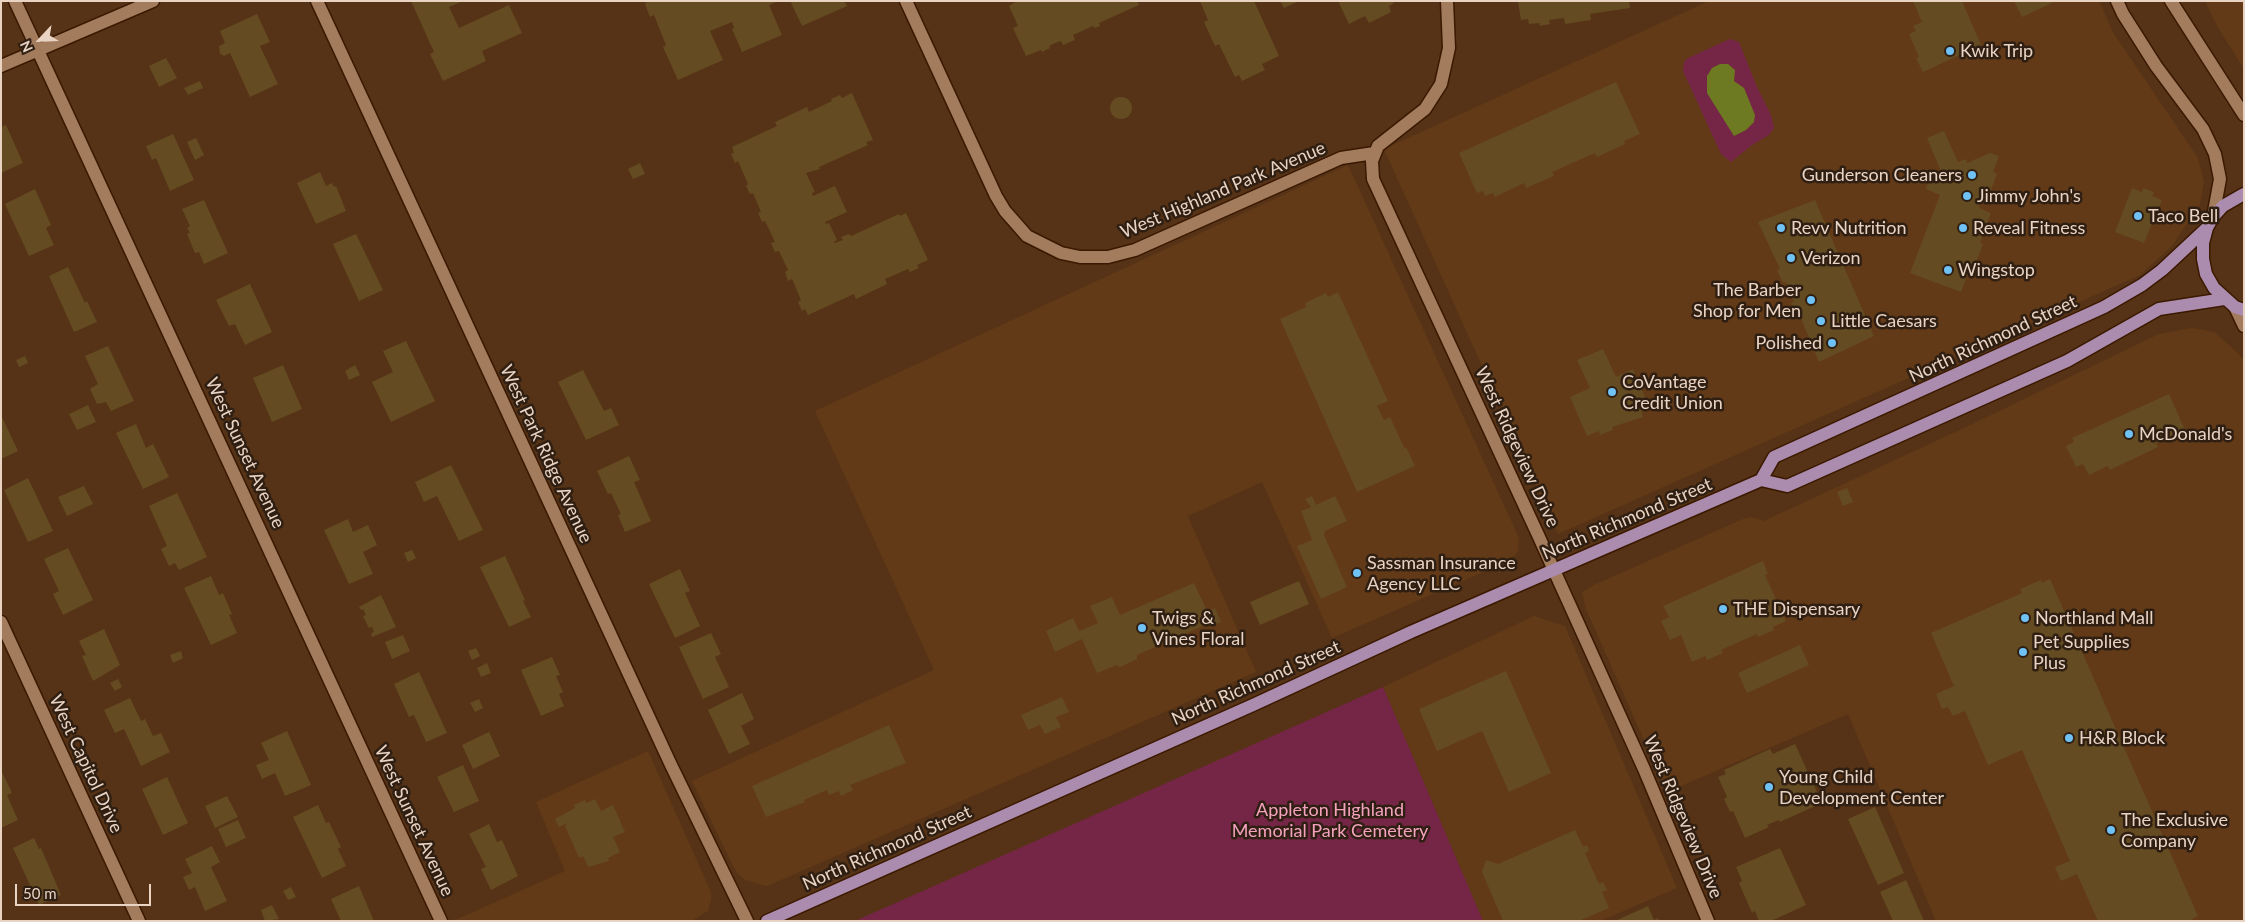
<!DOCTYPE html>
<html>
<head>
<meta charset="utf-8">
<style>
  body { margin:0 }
  #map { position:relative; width:2245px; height:922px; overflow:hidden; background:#563316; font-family:Lato,sans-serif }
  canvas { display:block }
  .frame { position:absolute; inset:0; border:2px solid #e9d3c3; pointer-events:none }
  .north { position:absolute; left:15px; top:15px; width:50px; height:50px; -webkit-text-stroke:4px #2f1f13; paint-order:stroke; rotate:245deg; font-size:14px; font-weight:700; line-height:20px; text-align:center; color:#e9d3c3 }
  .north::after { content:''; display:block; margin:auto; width:18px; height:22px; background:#e9d3c3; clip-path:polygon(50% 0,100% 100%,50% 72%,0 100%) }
  .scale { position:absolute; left:15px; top:884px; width:136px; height:22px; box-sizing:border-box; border:2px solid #e9d3c3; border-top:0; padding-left:6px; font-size:15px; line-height:18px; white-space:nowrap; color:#e9d3c3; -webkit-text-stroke:4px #2f1f13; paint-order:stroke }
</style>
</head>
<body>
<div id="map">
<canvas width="2245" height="922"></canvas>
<div class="frame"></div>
<div class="north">N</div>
<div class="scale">50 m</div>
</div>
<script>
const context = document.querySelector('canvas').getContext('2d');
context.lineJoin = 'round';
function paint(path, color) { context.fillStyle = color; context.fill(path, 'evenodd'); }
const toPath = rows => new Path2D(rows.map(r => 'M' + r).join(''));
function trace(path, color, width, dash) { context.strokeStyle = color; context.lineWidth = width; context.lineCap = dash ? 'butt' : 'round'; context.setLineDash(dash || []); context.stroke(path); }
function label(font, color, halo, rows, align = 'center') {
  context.font = font + ' Lato,sans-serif'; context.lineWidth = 5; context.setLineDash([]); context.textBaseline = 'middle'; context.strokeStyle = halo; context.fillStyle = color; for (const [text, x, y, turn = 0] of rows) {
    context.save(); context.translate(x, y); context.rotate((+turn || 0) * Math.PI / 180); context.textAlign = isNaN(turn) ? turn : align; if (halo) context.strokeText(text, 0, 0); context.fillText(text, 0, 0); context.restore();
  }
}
paint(toPath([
  [1709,1,2099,1,2114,34,2198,158,2204,182,2200,204,2172,246,2140,275,1558,534,1384,149],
  [2205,1,2244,1,2244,69,2217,26],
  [1348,165,1519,538,1518,551,1514,556,1481,573,1332,638,1262,482,1188,516,1256,672,774,883,766,886,745,880,738,874,731,862,692,781,934,670,815,411],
  [2192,328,2214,332,2239,354,2244,361,2244,921,1936,921,1848,714,1667,792,1586,609,1582,592,1596,584,1743,519,1751,517,1764,521,1966,427,2159,334],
  [1534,616,1565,626,1677,888,1600,921,1483,921,1383,687],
  [648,751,711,892,711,900,708,911,691,921,453,921,565,871,536,802]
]), '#633a17');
paint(toPath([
  [1730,39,1739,42,1757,87,1771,115,1774,128,1769,135,1752,145,1731,162,1721,154,1683,71,1684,62,1688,58],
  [1720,64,1728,64,1735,70,1734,81,1754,122,1746,130,1734,136,1712,68],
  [1383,687,1483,921,855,921]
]), '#752647');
paint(toPath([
  [1720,64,1728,64,1735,70,1734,81,1744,88,1755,115,1754,122,1746,130,1734,136,1707,93,1707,76,1712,68]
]), '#6d7a21');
paint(toPath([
  [411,1,463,1,449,7,459,28,509,5,522,33,482,51,486,61,443,81,430,54,434,52],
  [648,1,778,1,769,5,782,35,742,52,732,29,734,28,732,22,710,31,723,60,678,80,663,47,666,45,654,15,650,17,645,4],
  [793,1,844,1,847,6,802,26,791,3],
  [1017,1,1137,1,1139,5,1099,23,1100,26,1095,28,1093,26,1073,35,1075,40,1063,45,1061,41,1055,43,1049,46,1050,48,1042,52,1041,50,1026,56,1013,28,1018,26,1009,6],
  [1200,1,1254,1,1279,56,1262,64,1265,70,1242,81,1239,75,1235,77,1219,44,1215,46,1204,22,1208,20],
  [1280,1,1299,1,1284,8],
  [1338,1,1393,1,1394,3,1389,6,1391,12,1369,23,1365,16,1349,24],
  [1518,1,1629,1,1630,8,1590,14,1591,20,1565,24,1564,18,1549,20,1550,24,1540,26,1539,23,1529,24,1528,19,1521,20],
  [1913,1,1962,1,1981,45,1923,72,1916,58,1919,57,1909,34,1916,31,1913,26,1922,22],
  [2014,1,2052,1,2052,3,2022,17],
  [257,14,270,42,260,46,278,84,250,97,230,53,224,56,220,54,219,46,225,43,220,31],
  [166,58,177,78,159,87,149,66],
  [200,81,203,88,188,95,184,88],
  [1616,82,1640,134,1624,141,1625,144,1597,157,1595,153,1552,172,1554,176,1526,188,1524,183,1495,197,1493,193,1485,196,1483,191,1477,193,1459,153],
  [852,93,873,140,866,142,868,145,819,167,820,169,806,173,815,192,812,193,813,196,835,186,847,212,825,222,826,224,829,223,837,240,834,242,835,243,843,240,841,237,849,234,851,236,899,214,900,216,906,213,928,260,917,265,919,268,910,272,908,269,885,279,887,284,856,299,854,294,808,315,805,309,802,311,798,302,801,300,792,279,788,281,785,272,788,270,779,251,775,252,771,243,775,242,765,221,762,222,758,213,761,212,753,193,750,194,746,186,748,184,738,161,735,163,731,154,734,153,732,147,777,126,775,122,807,107,809,112,832,101,831,99,840,95,842,98],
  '1110 108a11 11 0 1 1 22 0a11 11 0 1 1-22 0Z',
  [6,125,23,163,1,173,1,127],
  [1944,131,1958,162,1966,159,1967,163,1990,153,1999,156,1993,172,1997,174,1988,198,1983,196,1979,208,1991,213,1980,243,1983,244,1975,265,1972,264,1961,292,1910,273,1940,195,1926,189,1929,180,1942,174,1927,138],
  [173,134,194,180,170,191,156,158,152,160,146,146],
  [196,138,204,155,195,160,187,142],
  [640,163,645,174,633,179,628,169],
  [320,172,326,186,332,183,334,187,336,186,346,211,316,224,297,183],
  [2132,188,2142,192,2143,188,2154,192,2152,196,2162,200,2144,243,2115,232],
  [35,189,51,225,46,228,54,245,29,256,5,204],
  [204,200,228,253,204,264,199,252,195,253,187,234,190,233,187,228,190,226,182,209],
  [1815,200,1874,336,1819,362,1800,316,1797,317,1791,303,1794,302,1786,282,1783,283,1777,270,1780,269,1758,222],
  [356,234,383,290,359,301,333,244],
  [68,267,85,303,87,301,97,322,74,332,49,276],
  [250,284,272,332,245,345,235,324,229,326,216,300],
  [1338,292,1388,401,1377,406,1384,420,1390,417,1404,447,1402,449,1406,447,1415,466,1357,492,1280,319,1306,307,1305,303,1326,293,1328,297],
  [406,341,435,401,391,422,372,382,393,372,383,351],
  [108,346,134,401,111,411,106,402,97,404,90,389,98,384,85,356],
  [1603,349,1616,377,1633,369,1650,408,1641,412,1643,417,1612,427,1613,430,1600,435,1599,431,1587,436,1570,397,1590,388,1577,360],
  [25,356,28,363,19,367,16,360],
  [283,365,302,409,272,422,253,378],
  [355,365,360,375,349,380,345,371],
  [583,370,604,411,611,408,619,425,586,440,558,382],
  [2169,394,2185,430,2156,443,2158,447,2110,470,2108,466,2089,475,2083,464,2076,467,2066,446,2074,442,2072,438],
  [88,405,96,422,77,430,69,414],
  [1,415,18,451,1,459],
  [136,424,146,448,153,444,169,477,143,489,116,433],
  [629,456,640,480,634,482,651,521,625,532,618,515,621,514,611,493,608,494,597,471],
  [451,465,483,530,459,541,437,496,424,502,415,482],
  [28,478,53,531,28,542,4,490],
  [84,486,93,504,67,516,58,497],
  [1847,488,1853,502,1843,506,1837,492],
  [177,493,207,557,179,570,175,563,169,566,161,549,167,546,149,506],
  [1312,496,1316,505,1335,496,1347,521,1325,531,1324,535,1347,587,1321,599,1297,546,1312,540,1301,511,1311,507,1305,499],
  [348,519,353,532,368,525,377,545,363,552,373,574,349,584,324,530],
  [68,548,93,600,63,615,53,594,59,591,44,559],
  [412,550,416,558,408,562,404,553],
  [505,556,525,600,523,601,531,617,509,627,480,567],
  [1763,561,1768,574,1765,575,1786,621,1773,627,1774,630,1758,637,1757,634,1721,650,1723,653,1707,660,1705,656,1692,662,1681,635,1670,640,1661,621,1669,617,1663,606],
  [680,569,690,591,685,593,700,626,675,638,649,584],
  [211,576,219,595,223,593,232,614,229,615,237,633,211,645,184,588],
  [2050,579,2198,916,2189,921,2098,921,2077,874,2061,881,2055,867,2070,861,2022,750,1988,765,1965,711,1953,716,1948,707,1942,709,1936,694,1954,686,1931,633,2022,593,2020,589,2041,580,2041,583],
  [1299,581,1309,604,1260,625,1250,602],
  [1194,583,1207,611,1215,608,1221,622,1213,626,1212,622,1137,655,1137,659,1120,667,1117,665,1097,673,1082,639,1055,652,1046,631,1073,618,1079,631,1098,623,1090,606,1112,597,1120,615],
  [381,595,396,627,372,637,371,633,374,632,372,627,369,628,363,616,366,615,363,609,361,610,359,607],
  [104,629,120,665,93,681,82,656,86,655,79,641],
  [711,633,721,654,715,657,729,687,703,699,679,647],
  [403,635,410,651,392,659,385,642],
  [1800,645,1809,665,1747,693,1738,673],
  [476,648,480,656,472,660,468,651],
  [181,651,183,658,173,663,170,655],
  [552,657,560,675,556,676,563,692,559,694,564,706,541,716,521,670],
  [487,663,491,673,481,677,477,668],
  [1506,671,1551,773,1509,792,1482,731,1437,751,1419,709],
  [419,672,447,733,426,742,414,715,409,717,394,684],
  [118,679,122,687,115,691,110,683],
  [742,693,754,719,741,726,750,744,729,754,708,710],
  [1062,697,1069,712,1056,717,1061,727,1045,734,1040,725,1028,730,1021,715],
  [130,698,141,721,145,719,153,736,161,733,170,752,141,766,124,729,115,733,104,710],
  [479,699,483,708,475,712,470,703],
  [889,725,906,763,850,785,853,790,841,796,839,791,829,795,827,790,804,800,805,802,766,817,752,786],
  [287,731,311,785,285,796,275,773,262,779,256,765,269,760,261,743],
  [489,732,500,756,473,769,462,745],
  [1795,744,1822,803,1780,822,1779,820,1767,825,1769,827,1745,838,1733,811,1730,812,1724,799,1727,797,1718,777,1726,774,1724,770,1770,749,1773,754],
  [463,765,479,801,454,812,437,777],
  [1,770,12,793,7,795,18,820,1,828],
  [167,777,188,823,163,835,142,789],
  [227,796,238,817,215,828,205,806],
  [595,799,601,811,613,805,625,832,613,837,620,852,608,858,609,861,588,867,583,856,579,858,565,826,568,823,559,827,555,819,575,808,574,805,585,800,586,803],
  [318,805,326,823,329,822,341,847,338,849,346,866,322,878,293,817],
  [1875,807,1904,873,1878,885,1848,819],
  [238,820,246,838,226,847,218,829],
  [489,824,497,842,502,840,518,876,491,890,481,869,486,867,469,834],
  [1575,830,1583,847,1587,845,1589,851,1585,853,1599,884,1603,882,1607,890,1602,892,1609,908,1579,921,1503,921,1482,872,1486,860,1498,864],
  [34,838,39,849,41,848,61,895,39,905,13,848],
  [212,846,220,862,211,867,227,901,205,911,195,887,189,890,183,877,192,873,185,859],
  [1780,848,1806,905,1771,921,1759,921,1755,911,1752,913,1739,883,1742,881,1736,867],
  [1906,880,1924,921,1893,921,1880,892],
  [359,886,374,921,341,921,331,899],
  [291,887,296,897,288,900,283,891],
  [272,905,279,919,265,921,261,910],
  [1648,906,1654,920,1658,918,1659,921,1615,921]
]), '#644b22');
const street = toPath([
  [15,1,441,921],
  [317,1,671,765,747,921],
  [906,1,996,196,1005,211,1027,236,1061,253,1080,257,1108,257,1135,250,1341,158,1374,153],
  [1447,1,1449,48,1441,84,1425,109,1378,146,1372,161,1373,179,1539,537,1644,769,1708,921],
  [1,66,153,1]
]);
const secondary = toPath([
  [2117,1,2123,14,2156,66,2203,129,2215,154,2220,179,2213,217],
  [2171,1,2244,115],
  [2235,307,2244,326],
  [1,622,139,921]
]);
const primary = toPath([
  [2244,194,2223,206,2213,217,2207,228,2203,243,2203,259,2206,274,2214,288,2235,307,2244,310],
  [1761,480,1787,486,2067,361,2159,309,2224,299],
  [767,921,1253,705,1411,632,1761,480,1774,457,2104,307,2142,285,2162,270,2207,228]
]);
trace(street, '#3a1900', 15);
trace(secondary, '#3a1900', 15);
trace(primary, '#3a1900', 15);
trace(street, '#a37b5d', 12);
trace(secondary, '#a37b5d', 12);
trace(primary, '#ab8cae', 12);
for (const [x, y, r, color] of [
  [1950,51,5,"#70c1f4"],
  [1972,175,5,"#70c1f4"],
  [1967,196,5,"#70c1f4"],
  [2138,216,5,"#70c1f4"],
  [1781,228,5,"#70c1f4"],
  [1963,228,5,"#70c1f4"],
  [1791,258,5,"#70c1f4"],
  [1948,270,5,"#70c1f4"],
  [1811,300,5,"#70c1f4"],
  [1821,321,5,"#70c1f4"],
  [1832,343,5,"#70c1f4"],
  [1612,392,5,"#70c1f4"],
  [2129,434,5,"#70c1f4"],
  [1357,573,5,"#70c1f4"],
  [1723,609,5,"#70c1f4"],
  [2025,618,5,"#70c1f4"],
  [1142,628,5,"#70c1f4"],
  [2023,652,5,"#70c1f4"],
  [2069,738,5,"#70c1f4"],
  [1769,787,5,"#70c1f4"],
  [2111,830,5,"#70c1f4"]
]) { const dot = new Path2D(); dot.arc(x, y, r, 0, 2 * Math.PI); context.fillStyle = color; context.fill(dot); trace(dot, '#2f1f13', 2); }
label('18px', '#e9d3c3', '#2f1f13', [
  ["Kwik Trip",1960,51],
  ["Gunderson Cleaners",1962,175,"right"],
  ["Jimmy John's",1977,196],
  ["Taco Bell",2148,216],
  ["Revv Nutrition",1791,228],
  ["Reveal Fitness",1973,228],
  ["Verizon",1801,258],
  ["Wingstop",1958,270],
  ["The Barber",1801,290,"right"],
  ["Shop for Men",1801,311,"right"],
  ["Little Caesars",1831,321],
  ["Polished",1822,343,"right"],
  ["CoVantage",1622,382],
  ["Credit Union",1622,403],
  ["McDonald's",2139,434],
  ["Sassman Insurance",1367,563],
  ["Agency LLC",1367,584],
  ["THE Dispensary",1733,609],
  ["Twigs &",1152,618],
  ["Vines Floral",1152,639],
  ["Northland Mall",2035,618],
  ["Pet Supplies",2033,642],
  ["Plus",2033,663],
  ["H&R Block",2079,738],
  ["Young Child",1779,777],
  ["Development Center",1779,798],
  ["The Exclusive",2121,820],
  ["Company",2121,841]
], 'left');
label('18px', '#e9d3c3', '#2f1f13', [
  ["West Highland Park Avenue",1223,190,-23],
  ["North Richmond Street",1993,339,-25],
  ["West Ridgeview Drive",1517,447,65],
  ["West Sunset Avenue",245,453,65],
  ["West Park Ridge Avenue",546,454,65],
  ["North Richmond Street",1627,519,-23],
  ["North Richmond Street",1256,683,-24],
  ["West Capitol Drive",86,764,65],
  ["West Ridgeview Drive",1683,817,67],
  ["West Sunset Avenue",414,821,65],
  ["North Richmond Street",887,848,-24]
]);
label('18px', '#f4a2be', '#2f1f13', [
  ["Appleton Highland",1330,810],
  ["Memorial Park Cemetery",1330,831]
]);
</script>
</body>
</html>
